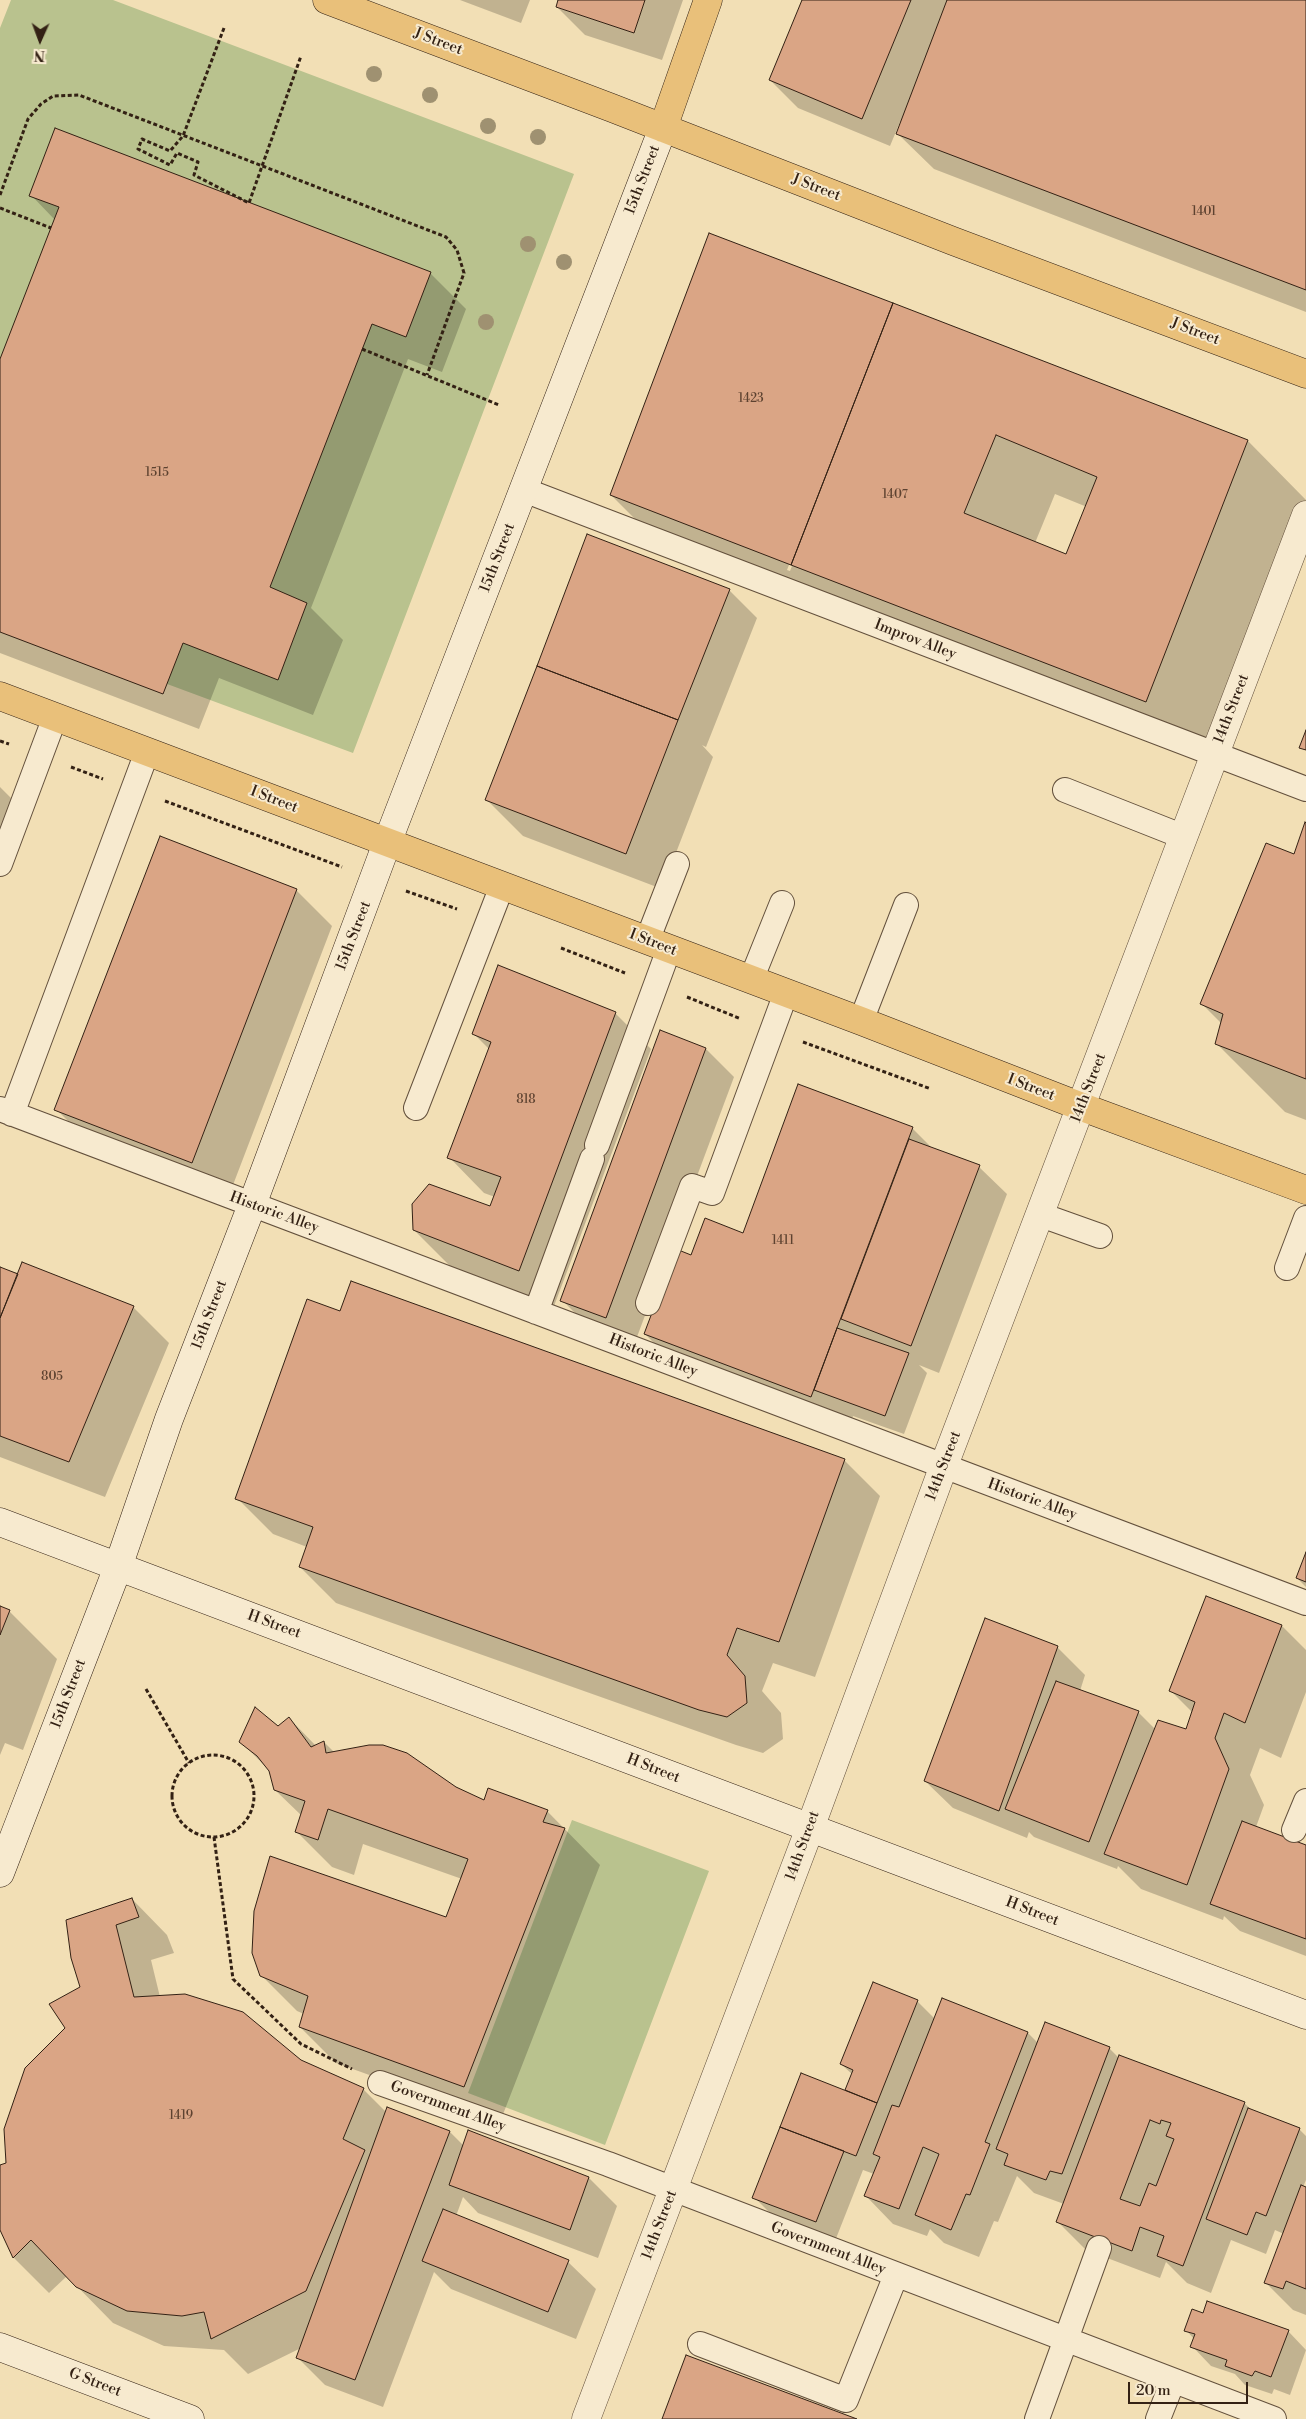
<!DOCTYPE html>
<html>
<head>
<meta charset="utf-8">
<style>
  body { margin:0 }
  #map { position:relative; width:1306px; height:2419px; overflow:hidden; background:#f2dfb5; font-family:"Libre Bodoni",serif }
  canvas { display:block }
  .north { position:absolute; left:15px; top:15px; width:50px; height:50px; -webkit-text-stroke:4px #f7eacf; paint-order:stroke; rotate:182deg; font-size:14px; font-weight:700; line-height:20px; text-align:center; color:#332114 }
  .north::after { content:''; display:block; margin:auto; width:18px; height:22px; background:#332114; clip-path:polygon(50% 0,100% 100%,50% 72%,0 100%) }
  .scale { position:absolute; left:1128px; top:2382px; width:120px; height:22px; box-sizing:border-box; border:2px solid #332114; border-top:0; padding-left:6px; font-size:15px; line-height:18px; white-space:nowrap; color:#332114; -webkit-text-stroke:4px #f7eacf; paint-order:stroke }
</style>
</head>
<body>
<div id="map">
<canvas width="1306" height="2419"></canvas>
<div class="north">N</div>
<div class="scale">20 m</div>
</div>
<script>
const context = document.querySelector('canvas').getContext('2d');
context.lineJoin = 'round';
function paint(path, color) { context.fillStyle = color; context.fill(path, 'evenodd'); }
const toPath = rows => new Path2D(rows.map(r => 'M' + r).join(''));
function trace(path, color, width, dash) { context.strokeStyle = color; context.lineWidth = width; context.lineCap = dash ? 'butt' : 'round'; context.setLineDash(dash || []); context.stroke(path); }
function label(font, color, halo, rows, align = 'center') {
  context.font = font + ' "Libre Bodoni",serif'; context.lineWidth = 4; context.setLineDash([]); context.textBaseline = 'middle'; context.strokeStyle = halo; context.fillStyle = color; for (const [text, x, y, turn = 0] of rows) {
    context.save(); context.translate(x, y); context.rotate((+turn || 0) * Math.PI / 180); context.textAlign = isNaN(turn) ? turn : align; if (halo) context.strokeText(text, 0, 0); context.fillText(text, 0, 0); context.restore();
  }
}
paint(toPath([
  [11,0,113,0,574,174,353,753,0,622,0,28],
  [572,1820,709,1871,605,2145,468,2093]
]), '#b9c28e');
paint(toPath([
  [460,0,530,0,521,23],
  [560,0,683,0,662,60,585,35,557,7],
  [804,0,1306,0,1306,312,934,169,898,134,902,122,900,122,890,146,798,108,770,80],
  [31,195,430,273,466,309,442,372,408,359,311,608,343,640,313,715,219,678,199,729,0,653,0,362,55,220],
  [892,304,1248,441,1306,500,1205,760,647,531,611,495],
  [884,322,887,322,790,571,787,570],
  [1055,494,1087,507,1067,556,1035,543],
  [729,590,757,618,706,747,702,745,713,757,662,889,523,836,487,800],
  [0,787,15,802,0,840],
  [1306,824,1306,1120,1285,1112,1217,1044,1222,1024,1202,1004,1295,856],
  [296,890,332,926,228,1198,92,1145,56,1109],
  [615,1013,651,1049,554,1306,450,1266,414,1230,491,1207,495,1197,484,1193,449,1157,490,1050,474,1034],
  [661,1031,706,1049,734,1077,634,1345,590,1328,562,1300],
  [912,1128,934,1150,979,1167,1007,1194,939,1373,919,1365,927,1373,904,1434,853,1416,847,1432,681,1370,645,1334,692,1256,744,1234],
  [906,1141,909,1142,848,1303,846,1302],
  [0,1268,133,1307,169,1343,105,1497,0,1457],
  [351,1283,845,1461,880,1496,815,1677,773,1663,762,1691,781,1713,783,1739,763,1753,736,1745,336,1603,300,1567,307,1547,273,1534,237,1498,341,1313],
  [1306,1556,1306,1587,1297,1578],
  [0,1607,9,1611,57,1659,23,1750,5,1743,0,1755],
  [1282,1626,1306,1650,1306,1692,1281,1758,1260,1748,1250,1775,1264,1805,1256,1827,1306,1846,1306,1956,1240,1931,1224,1916,1223,1920,1141,1889,1118,1866,1117,1869,1034,1837,1029,1832,1027,1838,953,1808,925,1781,1057,1647,1085,1675,1080,1691,1138,1712,1155,1729,1187,1730,1193,1713,1170,1690],
  [289,1718,316,1746,324,1742,335,1753,432,1774,485,1802,547,1811,600,1865,500,2122,336,2063,300,2027,304,2014,297,2011,261,1975,446,1919,462,1879,363,1844,354,1875,332,1867,296,1831,302,1816,275,1790,270,1771,240,1741,278,1728],
  [132,1899,167,1935,174,1953,151,1960,160,1997,363,2089,386,2112,388,2109,450,2132,464,2146,468,2132,589,2178,617,2206,598,2258,478,2213,463,2197,456,2216,568,2262,596,2289,576,2339,451,2289,434,2272,383,2407,325,2385,297,2357,301,2348,248,2374,224,2350,164,2346,113,2323,67,2276,49,2293,14,2258,0,2226,0,2167,7,2164,67,2028,81,1988,72,1958],
  [943,2000,1028,2033,1038,2043,1109,2048,1119,2058,1244,2103,1253,2111,1299,2129,1306,2136,1306,2180,1303,2187,1306,2188,1306,2315,1293,2310,1265,2282,1284,2234,1275,2230,1266,2254,1231,2240,1211,2293,1187,2283,1166,2262,1160,2278,1086,2250,1058,2222,1064,2204,1034,2193,1017,2176,998,2222,994,2221,979,2257,944,2243,930,2229,927,2236,893,2224,866,2196,874,2174,863,2170,835,2241,773,2216,754,2197,846,2092,853,2075,841,2064,917,2001,935,2019],
  [1203,2315,1288,2331,1306,2350,1290,2395,1274,2389,1272,2394,1245,2385,1235,2374,1211,2366,1192,2346,1194,2339,1186,2330]
]), '#0003');
const building = toPath([
  [558,0,645,0,634,33,556,7,558,0],
  [802,0,911,0,862,119,769,80,802,0],
  [947,0,1306,0,1306,290,896,134,947,0],
  [55,128,431,272,406,337,372,324,270,587,307,603,278,680,183,643,163,694,0,632,0,359,59,207,29,196,55,128],
  [709,233,893,303,791,565,610,495,709,233],
  [893,303,1248,440,1146,702,791,565,893,303],
  [996,435,1097,477,1066,554,964,513,996,435],
  [587,534,730,589,678,720,537,666,587,534],
  [537,666,678,720,626,854,485,800,537,666],
  [1306,730,1306,750,1299,748,1306,730],
  [1305,822,1306,823,1306,1079,1215,1044,1223,1014,1200,1004,1266,843,1294,854,1305,822],
  [160,836,297,889,192,1163,54,1110,160,836],
  [498,965,616,1012,519,1271,413,1230,412,1204,429,1184,490,1206,501,1177,447,1158,491,1042,472,1034,498,965],
  [660,1030,706,1048,606,1318,560,1301,660,1030],
  [798,1084,913,1127,811,1397,644,1334,676,1249,691,1255,705,1218,743,1233,798,1084],
  [909,1139,980,1165,911,1346,841,1319,909,1139],
  [22,1262,134,1306,69,1462,0,1436,0,1318,22,1262],
  [0,1267,18,1274,0,1318,0,1267],
  [351,1281,845,1459,779,1642,737,1628,727,1655,745,1676,747,1703,727,1717,699,1710,299,1567,313,1527,235,1499,307,1299,340,1311,351,1281],
  [837,1328,909,1353,885,1416,814,1390,837,1328],
  [1306,1552,1306,1582,1296,1578,1306,1552],
  [1206,1596,1282,1625,1245,1723,1224,1713,1215,1738,1229,1769,1187,1885,1104,1854,1158,1720,1186,1729,1195,1702,1169,1691,1206,1596],
  [0,1606,10,1610,0,1635,0,1606],
  [985,1618,1058,1646,999,1811,924,1781,985,1618],
  [1056,1681,1139,1711,1089,1842,1005,1809,1056,1681],
  [255,1707,278,1726,289,1717,311,1747,324,1741,326,1753,369,1745,383,1745,407,1753,456,1787,484,1800,488,1788,548,1810,543,1822,565,1828,464,2087,299,2027,308,1996,260,1976,252,1953,254,1911,270,1856,446,1917,468,1859,328,1809,318,1840,295,1832,305,1801,274,1790,269,1771,257,1756,239,1742,255,1707],
  [1242,1821,1306,1845,1306,1939,1210,1904,1242,1821],
  [132,1898,139,1917,116,1925,134,1997,185,1994,243,2012,301,2060,364,2088,343,2139,365,2150,306,2291,211,2339,204,2312,182,2316,127,2311,76,2287,31,2240,13,2258,0,2230,0,2165,6,2163,4,2129,25,2068,65,2028,49,2004,80,1987,71,1958,66,1920,132,1898],
  [873,1982,918,2000,877,2103,845,2090,853,2070,840,2064,873,1982],
  [942,1998,1028,2032,985,2142,990,2144,970,2195,966,2194,951,2230,915,2215,939,2154,923,2147,899,2209,864,2196,880,2157,873,2154,892,2105,899,2107,942,1998],
  [1045,2022,1110,2047,1062,2174,1050,2171,1046,2180,1004,2165,1008,2154,996,2149,1045,2022],
  [1119,2055,1245,2102,1183,2266,1157,2256,1164,2236,1140,2227,1132,2251,1056,2222,1119,2055],
  [1150,2120,1160,2124,1161,2120,1171,2123,1166,2136,1174,2139,1156,2186,1149,2183,1140,2206,1120,2199,1150,2120],
  [801,2073,877,2103,856,2156,780,2127,801,2073],
  [387,2107,450,2131,355,2380,296,2358,387,2107],
  [1248,2108,1300,2128,1266,2216,1256,2212,1247,2235,1206,2219,1248,2108],
  [780,2127,844,2151,816,2222,752,2198,780,2127],
  [468,2130,589,2177,570,2230,449,2185,468,2130],
  [1301,2185,1306,2187,1306,2289,1286,2281,1283,2289,1264,2283,1301,2185],
  [443,2209,569,2260,548,2312,422,2261,443,2209],
  [1207,2301,1289,2330,1271,2377,1255,2371,1252,2376,1225,2366,1227,2360,1190,2347,1195,2334,1184,2331,1192,2309,1203,2313,1207,2301],
  [686,2355,857,2419,662,2419,686,2355]
]);
paint(building, '#daa585');
trace(building, '#332114', 1);
const lane = toPath([
  [524,490,1306,789],
  [1065,790,1184,837],
  [0,864,55,717],
  [647,941,677,864],
  [751,980,782,903],
  [861,1021,906,905],
  [416,1108,502,886],
  [0,1109,1306,1603],
  [12,1114,147,752],
  [597,1145,669,949],
  [1041,1215,1100,1236],
  [1287,1268,1306,1218],
  [648,1303,692,1186,712,1193,786,993],
  [536,1312,592,1159],
  [1294,1830,1306,1801],
  [380,2083,608,2164,1274,2419],
  [700,2344,846,2400,896,2275],
  [1037,2419,1099,2248],
  [1158,2419,1173,2381]
]);
const street = toPath([
  [586,2419,810,1828,943,1468,1306,515]
]);
const secondary = toPath([
  [0,1522,1306,2015],
  [0,1873,118,1567,169,1419,252,1205,387,843,663,128],
  [0,2347,190,2419]
]);
const primary = toPath([
  [327,0,612,108,953,241,1306,374],
  [663,128,708,0],
  [0,696,861,1021,1082,1107,1306,1190]
]);
trace(lane, '#63503c', 26);
trace(street, '#63503c', 29);
trace(secondary, '#332114', 29);
trace(primary, '#332114', 29);
trace(toPath([
  [224,28,183,136,170,151,142,139,138,149,170,165,177,153,198,162,194,175,249,203,301,56],
  [0,195,28,119,41,104,53,96,79,95,446,237,457,250,464,273,427,375],
  [0,208,51,228],
  [362,349,499,405],
  [0,741,9,744],
  [71,767,103,779],
  [165,801,342,867],
  [406,891,457,909],
  [561,948,625,973],
  [687,997,741,1019],
  [803,1042,931,1089],
  [146,1689,189,1763],
  '172 1796a41 41 0 1 1 82 0a41 41 0 1 1-82 0Z',
  [214,1837,233,1979,301,2044,352,2069]
]), '#332114', 3, [4, 2.5]);
trace(lane, '#f7eacf', 24);
trace(street, '#f7eacf', 28);
trace(secondary, '#f7eacf', 28);
trace(primary, '#e9c07a', 28);
context.fillStyle = '#9f9171';
for (const [x, y] of [
  [374,74],
  [430,95],
  [488,126],
  [538,137],
  [528,244],
  [564,262],
  [486,322]
]) { context.beginPath(); context.arc(x, y, 8, 0, 2 * Math.PI); context.fill(); }
label('12px', '#5d4230', null, [
  ["1401",1204,212],
  ["1423",751,399],
  ["1515",157,473],
  ["1407",895,495],
  ["818",526,1100],
  ["1411",783,1241],
  ["805",52,1377],
  ["1419",181,2116]
]);
label('15px', '#332114', '#f7eacf', [
  ["J Street",438,42,21],
  ["15th Street",643,180,-69],
  ["J Street",816,188,21],
  ["J Street",1195,332,21],
  ["15th Street",498,558,-69],
  ["Improv Alley",915,640,21],
  ["14th Street",1232,709,-69],
  ["I Street",274,800,21],
  ["15th Street",354,936,-69],
  ["I Street",653,943,21],
  ["I Street",1031,1088,21],
  ["14th Street",1089,1088,-69],
  ["Historic Alley",274,1213,20],
  ["15th Street",210,1315,-69],
  ["Historic Alley",653,1356,21],
  ["14th Street",944,1466,-69],
  ["Historic Alley",1032,1500,20],
  ["H Street",274,1625,20],
  ["15th Street",69,1694,-69],
  ["H Street",653,1769,21],
  ["14th Street",803,1846,-70],
  ["H Street",1032,1912,21],
  ["Government Alley",448,2107,20],
  ["14th Street",660,2225,-69],
  ["Government Alley",828,2249,21],
  ["G Street",95,2383,21]
]);
</script>
</body>
</html>
